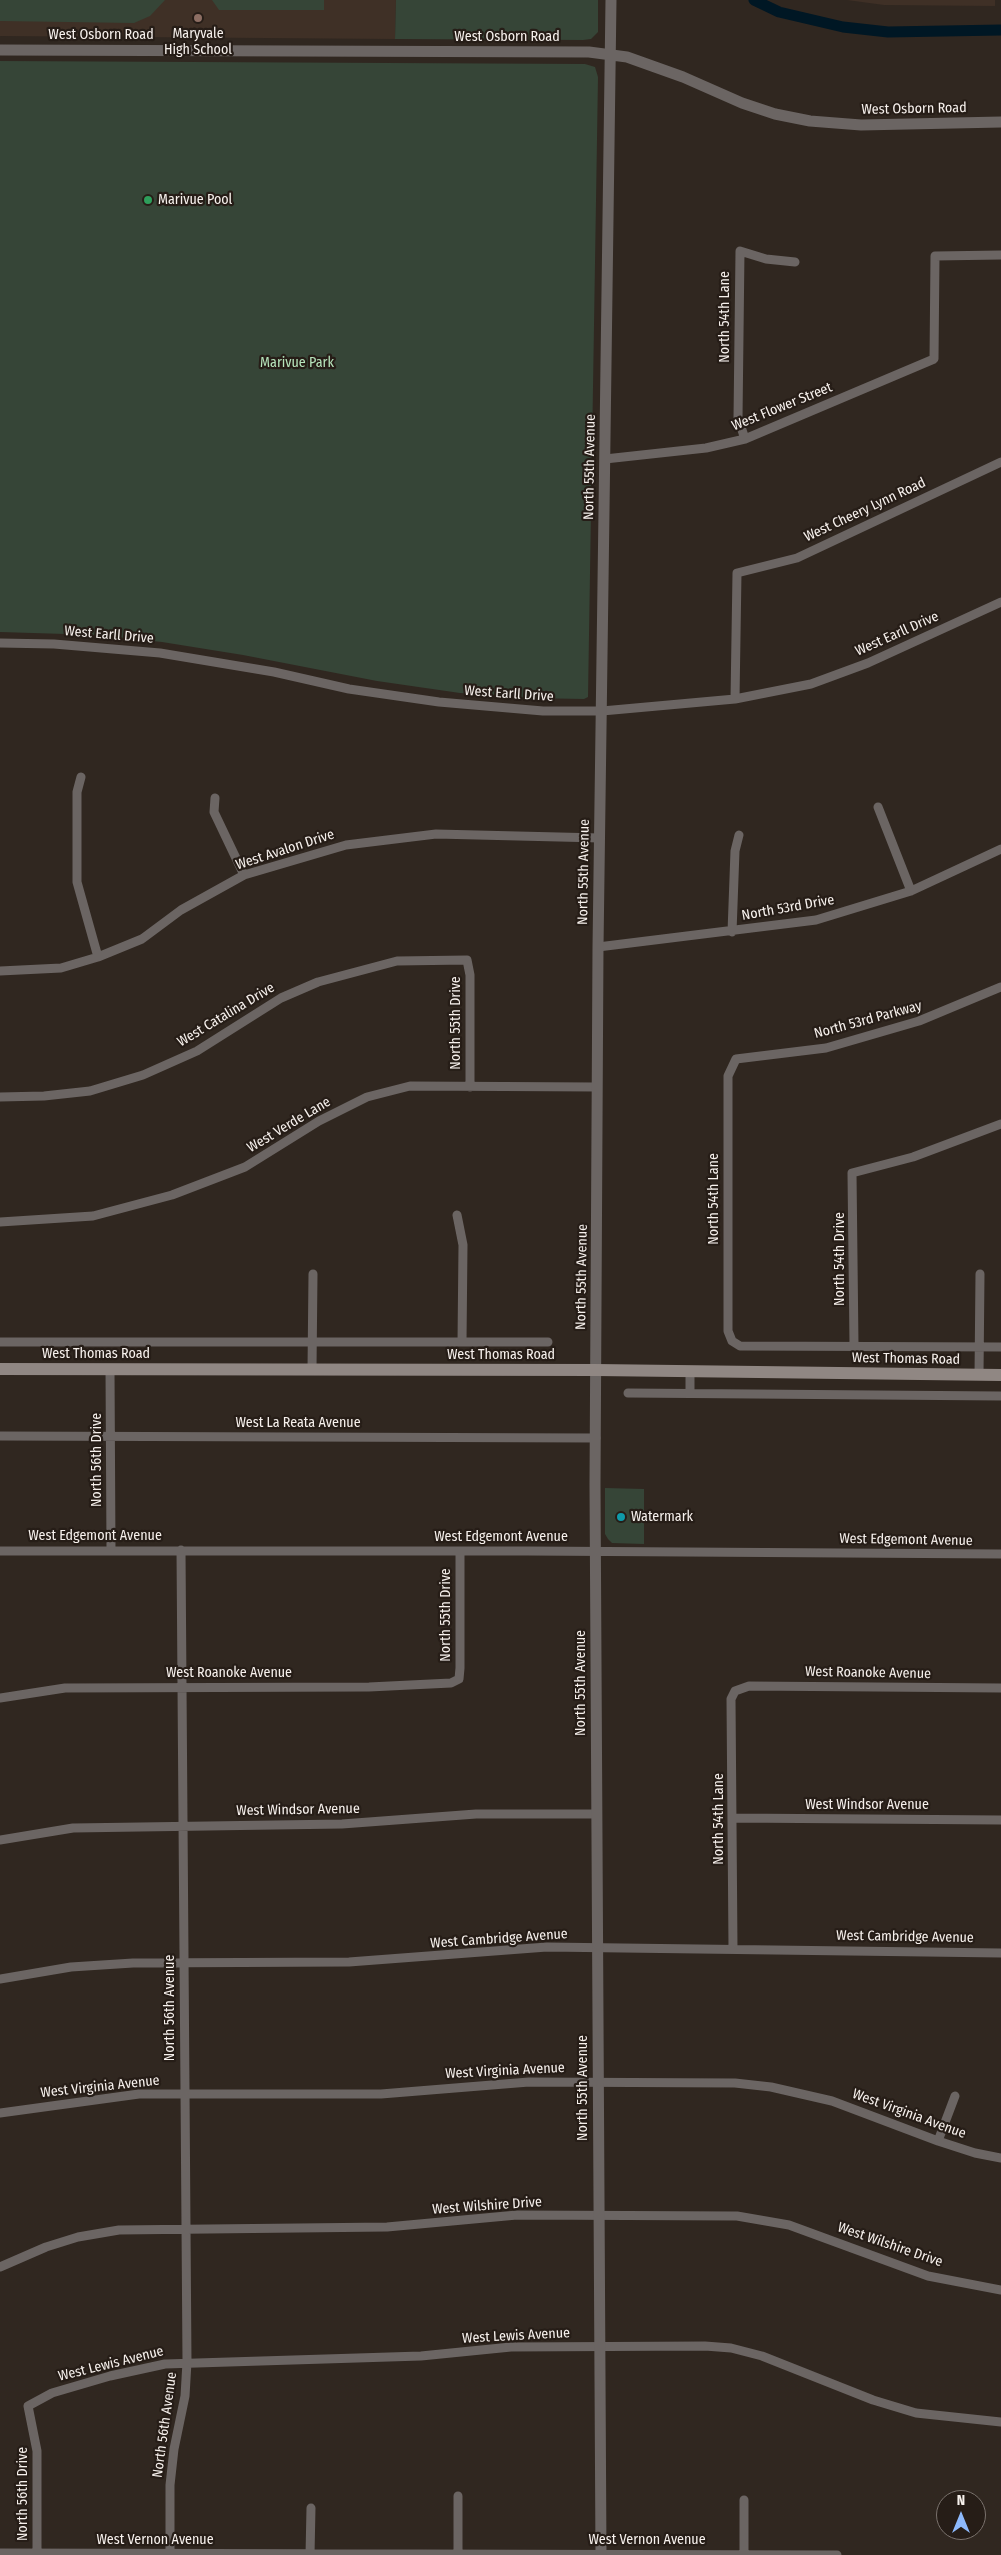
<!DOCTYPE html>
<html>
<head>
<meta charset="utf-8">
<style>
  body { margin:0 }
  #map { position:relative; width:1001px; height:2555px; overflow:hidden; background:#302720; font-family:"Fira Sans Condensed",sans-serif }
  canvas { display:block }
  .north { position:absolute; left:936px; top:2490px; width:50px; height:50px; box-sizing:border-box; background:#261d17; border:1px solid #7a726d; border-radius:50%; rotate:0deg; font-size:14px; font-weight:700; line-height:20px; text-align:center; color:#f7f1ed }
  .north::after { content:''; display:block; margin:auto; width:18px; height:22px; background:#8db9fc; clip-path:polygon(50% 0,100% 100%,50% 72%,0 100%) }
</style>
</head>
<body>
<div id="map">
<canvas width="1001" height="2555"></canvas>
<div class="north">N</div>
</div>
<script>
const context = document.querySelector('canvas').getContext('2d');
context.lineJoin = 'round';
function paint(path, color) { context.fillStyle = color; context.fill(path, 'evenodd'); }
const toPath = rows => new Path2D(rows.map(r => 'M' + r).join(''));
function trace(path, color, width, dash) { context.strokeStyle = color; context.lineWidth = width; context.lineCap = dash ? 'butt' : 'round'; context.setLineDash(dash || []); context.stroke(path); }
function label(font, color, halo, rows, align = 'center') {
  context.font = font + ' "Fira Sans Condensed",sans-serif'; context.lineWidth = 4.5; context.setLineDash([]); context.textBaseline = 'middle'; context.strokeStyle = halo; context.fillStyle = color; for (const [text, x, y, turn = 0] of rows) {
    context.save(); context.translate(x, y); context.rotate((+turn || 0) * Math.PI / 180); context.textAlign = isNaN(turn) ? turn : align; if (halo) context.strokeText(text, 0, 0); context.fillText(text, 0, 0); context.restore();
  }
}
paint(toPath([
  [0,0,396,0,395,39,0,36],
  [847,0,995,0,995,6,884,5]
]), '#3f3026');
paint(toPath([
  [0,0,165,0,150,16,134,23,0,21],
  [212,0,324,0,324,10,219,10],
  [396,0,598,0,598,32,591,39,583,40,395,39],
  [0,61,585,64,595,67,598,77,588,697,584,699,530,698,460,693,377,681,243,655,162,642,98,635,0,632],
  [605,1488,644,1489,644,1544,612,1543,608,1539,605,1534]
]), '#364537');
trace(toPath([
  [754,0,779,12,843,27,888,32,1001,30]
]), '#001724', 11);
trace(toPath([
  [745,439,738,418,740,251,766,259,795,262],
  [605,459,706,448,745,439,934,359,935,256,1001,255],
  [0,643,54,644,160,653,274,672,349,689,439,702,543,711,602,711,735,699,811,684,868,663,1001,602],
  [735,699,737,573,797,558,1001,462],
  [81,777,77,792,77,882,98,957],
  [215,798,214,812,244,875],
  [878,807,911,891],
  [732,932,735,851,739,835],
  [598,947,816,920,911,891,1001,849],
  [0,971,61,968,98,957,142,939,181,910,244,875,346,845,436,834,600,838],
  [1001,987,919,1021,826,1048,736,1059,728,1076,728,1331,732,1341,740,1346,1001,1347],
  [0,1097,44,1096,90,1091,143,1075,197,1051,281,998,318,982,397,961,467,960,470,975,470,1087],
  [457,1215,463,1245,462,1342],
  [0,1222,93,1216,172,1195,245,1167,319,1121,367,1097,410,1086,597,1087],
  [0,1342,548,1342],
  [854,1345,852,1173,913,1157,1001,1124],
  [110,1369,111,1551],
  [312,1369,313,1274],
  [690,1371,690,1393],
  [979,1375,980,1274],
  [628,1393,1001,1396],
  [0,1436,596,1438],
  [0,1551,528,1551,1001,1554],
  [0,1698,65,1688,369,1687,451,1683,459,1679,460,1668,460,1551],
  [733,1818,1001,1820],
  [0,1840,73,1828,342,1824,476,1814,597,1814],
  [733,1948,731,1699,735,1691,749,1686,1001,1688],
  [0,1979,71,1967,133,1963,349,1962,547,1947,1001,1953],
  [0,2113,139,2094,381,2094,529,2082,735,2083,771,2087,832,2101,938,2141,975,2153,1001,2158],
  [938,2141,955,2096],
  [0,2267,46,2247,78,2237,119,2230,387,2227,517,2215,737,2216,789,2225,928,2276,1001,2290],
  [0,2553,837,2555],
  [37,2554,37,2451,28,2406,52,2393,110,2376,165,2364,421,2356,511,2347,705,2346,731,2348,762,2356,873,2400,916,2413,1001,2422],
  [458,2554,458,2496],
  [744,2554,744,2500],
  [170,2555,170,2485,174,2449,185,2396,187,2362,181,1550],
  [310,2555,311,2508]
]), '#6b6563', 9);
trace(toPath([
  [0,50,589,52,627,57,683,77,742,103,775,114,810,121,861,125,1001,122],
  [601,2555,595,1484,598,947,611,0]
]), '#6b6563', 11);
trace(toPath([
  [0,1369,596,1370,1001,1375]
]), '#908783', 12);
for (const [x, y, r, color] of [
  [198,18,5,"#8d6e63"],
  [148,200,5,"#2e9e5b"],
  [621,1517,5,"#0f9aa8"]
]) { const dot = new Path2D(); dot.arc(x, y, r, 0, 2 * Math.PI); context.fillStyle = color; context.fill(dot); trace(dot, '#261d17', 2); }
label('14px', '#f7f1ed', '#261d17', [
  ["Maryvale",198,34,"center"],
  ["High School",198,50,"center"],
  ["Marivue Pool",158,200],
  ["Watermark",631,1517]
], 'left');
label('14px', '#f7f1ed', '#261d17', [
  ["West Osborn Road",101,35],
  ["West Osborn Road",507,37],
  ["West Osborn Road",914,109,-1],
  ["North 54th Lane",725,317,-90],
  ["West Flower Street",782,407,-22],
  ["North 55th Avenue",590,467,-89],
  ["West Cheery Lynn Road",865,510,-25],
  ["West Earll Drive",897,634,-24],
  ["West Earll Drive",109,635,5],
  ["West Earll Drive",509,694,4],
  ["West Avalon Drive",285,850,-18],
  ["North 55th Avenue",584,872,-89],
  ["North 53rd Drive",788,908,-10],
  ["West Catalina Drive",226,1015,-31],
  ["North 53rd Parkway",868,1020,-15],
  ["North 55th Drive",456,1023,-90],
  ["West Verde Lane",289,1125,-31],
  ["North 54th Lane",714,1199,-90],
  ["North 54th Drive",840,1259,-90],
  ["North 55th Avenue",582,1277,-89],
  ["West Thomas Road",96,1354],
  ["West Thomas Road",501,1355],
  ["West Thomas Road",906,1359,1],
  ["West La Reata Avenue",298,1423],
  ["North 56th Drive",97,1460,-90],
  ["West Edgemont Avenue",95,1536],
  ["West Edgemont Avenue",501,1537],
  ["West Edgemont Avenue",906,1540,1],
  ["North 55th Drive",446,1615,-90],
  ["West Roanoke Avenue",229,1673],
  ["West Roanoke Avenue",868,1673,1],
  ["North 55th Avenue",581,1683,-90],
  ["West Windsor Avenue",867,1805],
  ["West Windsor Avenue",298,1810,-1],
  ["North 54th Lane",719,1819,-90],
  ["West Cambridge Avenue",905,1937,1],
  ["West Cambridge Avenue",499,1939,-4],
  ["North 56th Avenue",170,2008,-90],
  ["West Virginia Avenue",505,2071,-3],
  ["West Virginia Avenue",100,2087,-6],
  ["North 55th Avenue",583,2088,-90],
  ["West Virginia Avenue",909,2114,20],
  ["West Wilshire Drive",487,2206,-4],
  ["West Wilshire Drive",890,2245,19],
  ["West Lewis Avenue",516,2336,-3],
  ["West Lewis Avenue",111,2364,-14],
  ["North 56th Avenue",165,2425,-82],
  ["North 56th Drive",23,2494,-90],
  ["West Vernon Avenue",155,2540],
  ["West Vernon Avenue",647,2540]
]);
label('14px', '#b6e4bb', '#261d17', [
  ["Marivue Park",297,363]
]);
</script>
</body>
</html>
